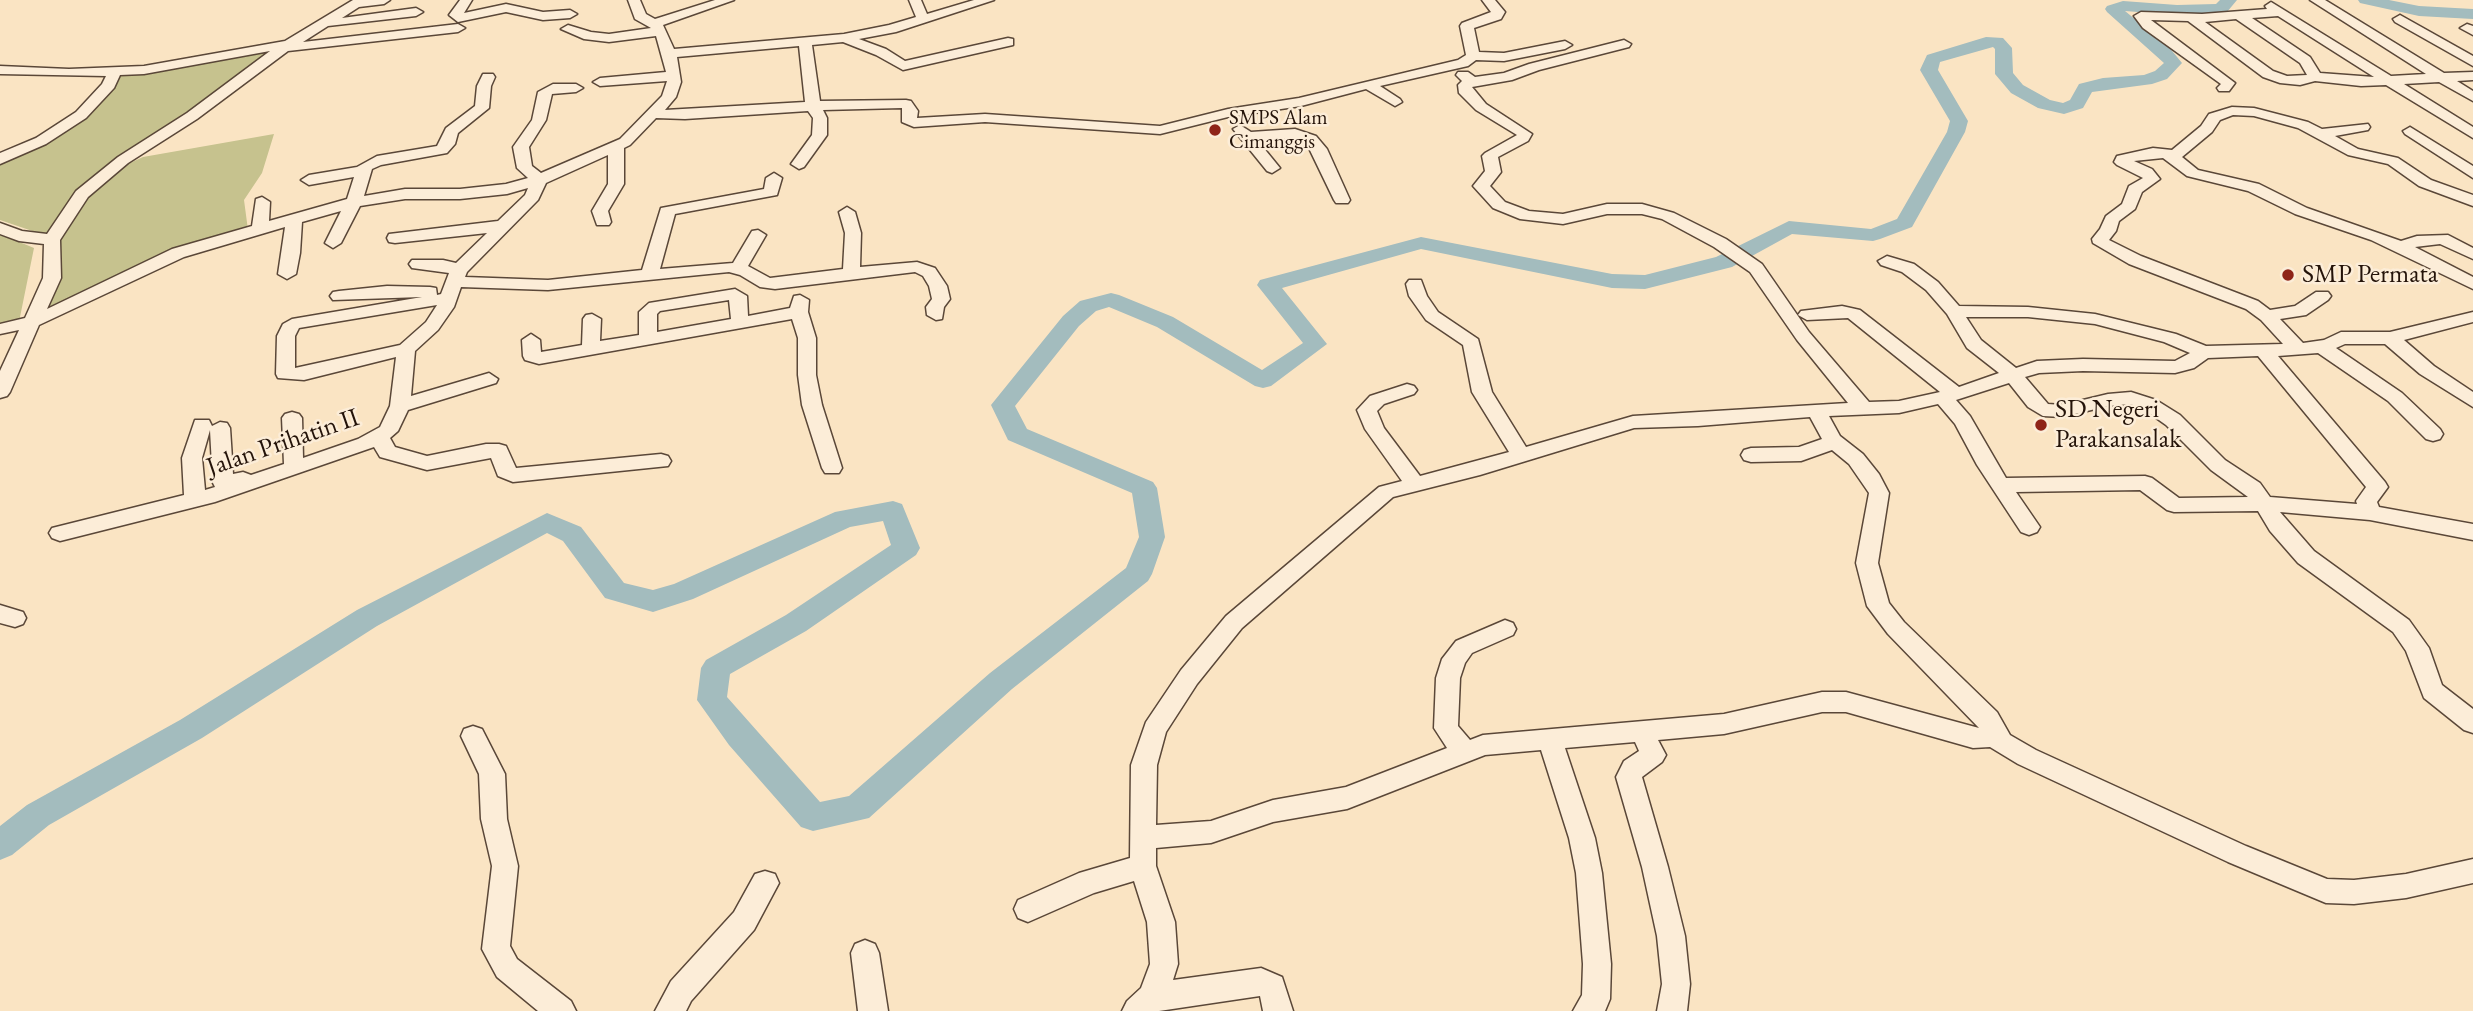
<!DOCTYPE html>
<html>
<head>
<meta charset="utf-8">
<style>
  body { margin:0 }
  canvas { display:block; background:#fae4c3 }
</style>
</head>
<body>
<canvas width="2473" height="1011"></canvas>
<script>
const context = document.querySelector('canvas').getContext('2d');
context.lineJoin = 'round';
function paint(path, color) { context.fillStyle = color; context.fill(path, 'evenodd'); }
const toPath = rows => new Path2D(rows.map(r => 'M' + r).join(''));
function trace(path, color, width, dash) { context.strokeStyle = color; context.lineWidth = width; context.lineCap = dash ? 'butt' : 'round'; context.setLineDash(dash || []); context.stroke(path); }
function label(font, color, halo, rows, align = 'center') {
  context.font = font + ' "EB Garamond",serif'; context.lineWidth = 5; context.setLineDash([]); context.textBaseline = 'middle'; context.strokeStyle = halo; context.fillStyle = color; for (const [text, x, y, turn = 0] of rows) {
    context.save(); context.translate(x, y); context.rotate((+turn || 0) * Math.PI / 180); context.textAlign = isNaN(turn) ? turn : align; if (halo) context.strokeText(text, 0, 0); context.fillText(text, 0, 0); context.restore();
  }
}
paint(toPath([
  [280,47,79,187,47,236,0,220,0,162,44,144,118,74],
  [274,134,262,173,244,200,248,230,47,312,61,238,90,192,115,170,143,157],
  [0,234,34,248,19,322,0,325]
]), '#c6c28e');
paint(toPath([
  [2220,0,2237,0,2227,12,2221,14,2177,15,2125,11,2168,46,2182,63,2167,79,2152,84,2092,92,2083,108,2064,114,2038,108,2011,93,1995,74,1995,49,1993,47,1940,62,1938,70,1968,121,1965,132,1912,227,1880,239,1873,241,1792,234,1732,267,1645,289,1612,288,1421,249,1282,288,1327,344,1271,386,1263,388,1255,386,1157,327,1109,307,1096,311,1079,326,1015,406,1027,429,1153,482,1157,488,1165,537,1152,574,1148,581,1012,689,869,818,813,831,801,827,729,745,697,700,701,668,706,660,786,615,891,545,883,521,850,527,693,599,653,612,605,598,563,541,547,533,377,626,202,738,49,825,12,855,0,860,0,826,27,805,180,720,357,610,547,513,581,527,624,583,653,590,674,584,835,512,893,501,902,504,920,548,916,555,806,631,730,674,727,697,820,802,849,796,990,673,1126,568,1139,537,1132,493,1008,440,991,405,1063,316,1080,301,1111,293,1119,295,1173,317,1262,370,1303,343,1257,285,1260,280,1421,237,1612,274,1645,275,1716,257,1789,221,1871,229,1897,219,1947,132,1950,121,1920,70,1927,55,1986,37,2003,38,2012,48,2013,73,2023,85,2050,100,2063,103,2070,100,2079,84,2103,78,2144,75,2155,71,2164,63,2107,12,2105,9,2107,6,2123,1,2177,5,2216,4,2220,0],
  [2358,0,2389,0,2419,6,2473,9,2473,19,2419,16,2360,3,2358,0]
]), '#a3bcbe');
const minor = toPath([
  [353,0,390,0,384,4,359,7,342,18,416,8,423,12,416,16,328,26,303,42,458,24,465,28,458,32,288,51,197,119,128,163,88,197,60,240,61,278,47,309,172,249,252,226,256,199,262,197,270,202,269,221,347,199,354,177,309,185,301,180,309,175,357,167,377,156,437,146,446,128,475,106,477,86,483,74,493,74,495,77,491,86,489,108,458,133,455,144,447,153,381,165,372,169,364,196,405,189,460,189,506,184,528,178,517,168,513,147,532,120,538,92,553,84,576,84,583,88,576,92,552,94,546,120,529,147,532,166,541,173,620,139,662,96,667,81,600,86,593,82,600,78,666,72,656,36,609,42,584,39,561,29,568,25,591,32,609,34,651,28,635,19,628,0,640,0,646,14,655,19,715,0,734,0,663,25,674,49,844,34,889,25,916,17,909,0,921,0,927,14,974,0,994,0,896,32,859,39,886,49,905,61,1008,38,1013,39,1013,45,903,70,876,55,843,42,812,45,820,101,906,100,911,101,918,111,917,118,985,114,1160,126,1228,109,1299,98,1458,60,1466,55,1460,26,1462,23,1491,12,1482,0,1495,0,1505,12,1501,19,1474,28,1479,52,1504,53,1565,41,1572,45,1565,49,1504,61,1476,60,1468,66,1380,86,1400,99,1402,102,1395,106,1366,89,1301,106,1228,117,1160,134,985,122,914,127,902,122,902,108,823,110,827,118,827,135,804,167,799,169,791,164,812,135,813,118,808,111,685,119,656,118,630,145,624,148,624,184,608,211,611,222,609,225,597,225,592,211,608,184,608,155,546,183,538,200,467,272,465,277,548,280,642,270,661,208,764,189,766,178,774,173,782,178,777,195,675,214,660,269,733,263,752,231,758,230,766,235,748,266,770,278,843,269,845,233,839,212,847,207,855,212,861,233,860,267,917,262,935,268,947,286,950,299,944,307,942,319,936,320,927,315,926,307,932,299,929,286,923,276,915,272,775,289,760,287,740,275,729,272,548,290,461,287,454,307,438,330,415,351,411,396,489,373,498,379,496,383,408,410,398,431,390,438,395,447,427,456,486,444,499,444,506,446,516,468,661,454,668,456,671,461,668,466,513,482,498,476,491,458,427,470,380,457,374,447,215,502,60,541,52,538,49,533,52,528,184,495,182,458,195,420,209,420,212,426,220,422,227,423,230,428,233,474,243,472,251,475,284,464,282,418,285,414,292,412,299,414,302,418,303,458,358,439,380,427,390,406,396,357,304,380,278,378,276,374,277,336,283,324,292,319,422,297,333,300,330,296,333,292,339,291,387,286,430,287,436,288,437,295,441,294,449,273,412,268,409,264,412,260,443,260,456,263,487,233,395,243,389,242,387,238,389,234,498,221,525,195,528,188,507,194,460,199,405,199,360,206,341,243,333,248,325,243,341,211,302,222,300,253,296,274,287,279,278,274,285,227,184,257,39,325,10,392,7,396,0,398,0,371,19,330,0,334,0,324,25,318,43,278,44,244,19,241,0,234,0,223,22,231,47,234,76,191,118,157,187,113,270,51,144,74,120,75,114,88,86,118,46,144,0,164,0,153,36,138,76,112,102,84,106,76,0,74,0,66,69,69,144,66,285,41,353,0],
  [799,46,805,102,665,110,676,97,681,82,677,57,799,46],
  [437,305,426,322,400,345,295,368,295,336,299,328,437,305],
  [210,430,213,483,215,487,205,490,202,458,210,430],
  [460,0,472,0,464,13,506,4,543,12,570,10,577,14,570,18,543,20,506,12,458,22,449,15,460,0],
  [2310,0,2325,0,2444,73,2473,72,2473,80,2457,81,2473,91,2473,101,2439,82,2404,84,2473,127,2473,138,2386,85,2361,86,2315,81,2300,85,2280,83,2263,77,2188,21,2151,20,2235,83,2229,91,2219,91,2217,88,2221,84,2143,28,2134,16,2141,12,2202,14,2267,9,2265,6,2271,2,2391,76,2426,74,2310,0],
  [2278,16,2374,77,2320,73,2310,57,2252,18,2278,16],
  [2236,19,2300,63,2307,75,2287,76,2273,71,2205,22,2236,19],
  [2400,15,2473,56,2473,66,2395,22,2393,19,2400,15],
  [2467,24,2473,26,2473,35,2460,28,2467,24],
  [1624,40,1631,44,1629,47,1539,70,1512,80,1472,87,1486,104,1532,134,1528,141,1498,157,1501,172,1490,186,1505,202,1529,211,1563,214,1607,204,1642,204,1674,213,1726,239,1762,264,1809,332,1869,402,1899,401,1940,392,1848,318,1807,320,1798,315,1801,311,1842,306,1860,310,1959,387,1999,373,1967,348,1947,314,1926,290,1902,272,1881,265,1878,261,1887,256,1914,264,1938,282,1959,306,2028,307,2095,314,2176,334,2206,346,2283,344,2261,320,2246,309,2129,264,2093,243,2092,239,2100,229,2106,216,2122,204,2129,186,2143,178,2117,165,2114,162,2117,156,2153,148,2172,150,2201,126,2209,114,2232,107,2254,108,2308,122,2322,129,2368,124,2370,127,2368,130,2335,136,2358,149,2398,158,2431,180,2473,195,2473,206,2419,186,2388,164,2348,155,2298,128,2254,116,2233,115,2220,120,2212,132,2182,157,2198,170,2259,184,2307,208,2401,241,2417,236,2448,235,2473,248,2473,259,2440,244,2415,247,2473,277,2473,289,2371,240,2295,214,2248,191,2187,176,2163,158,2134,161,2152,169,2160,179,2142,192,2135,209,2119,221,2116,231,2109,240,2141,256,2258,301,2270,310,2295,306,2316,292,2328,292,2331,296,2328,300,2306,315,2280,319,2303,343,2324,340,2341,332,2390,332,2473,312,2473,322,2404,340,2434,366,2473,392,2473,407,2420,374,2385,344,2345,344,2336,348,2402,393,2440,429,2443,434,2440,439,2433,441,2426,439,2388,401,2318,353,2278,356,2385,482,2388,487,2377,502,2379,507,2473,524,2473,540,2370,520,2280,512,2314,551,2409,620,2429,648,2442,685,2473,709,2473,733,2464,730,2424,698,2406,651,2393,632,2298,563,2270,531,2258,511,2174,512,2167,510,2140,490,2016,492,2040,527,2037,532,2029,535,2021,532,1977,465,1955,424,1938,404,1899,413,1829,416,1840,436,1863,454,1879,474,1889,493,1878,563,1889,603,1904,622,1997,712,2010,735,2036,750,2246,846,2327,879,2354,880,2406,874,2473,859,2473,883,2406,898,2354,904,2326,903,2228,862,2018,764,1990,747,1973,748,1846,712,1822,712,1724,734,1658,740,1666,755,1662,762,1642,777,1668,867,1685,936,1690,984,1687,1011,1657,1011,1662,984,1657,936,1642,867,1616,777,1624,761,1639,751,1635,742,1565,748,1595,838,1602,873,1611,964,1610,999,1605,1011,1573,1011,1582,995,1583,964,1576,873,1569,838,1541,750,1485,755,1347,809,1273,822,1211,843,1156,848,1156,866,1175,922,1178,964,1173,980,1261,968,1282,977,1293,1011,1263,1011,1260,996,1159,1011,1122,1011,1127,1001,1141,988,1150,964,1147,922,1134,881,1094,893,1028,922,1018,918,1014,909,1018,900,1079,873,1130,858,1131,765,1146,722,1181,670,1226,616,1379,487,1402,481,1365,429,1357,410,1370,396,1407,384,1414,386,1417,390,1414,394,1384,404,1377,411,1384,428,1420,476,1509,452,1472,392,1463,345,1426,320,1409,296,1406,284,1409,280,1421,280,1427,296,1438,312,1478,339,1492,392,1526,447,1633,416,1848,403,1797,340,1750,272,1714,247,1662,219,1642,214,1607,214,1563,224,1520,219,1493,208,1473,186,1485,171,1482,156,1485,153,1517,135,1476,110,1459,93,1458,85,1462,81,1456,75,1458,72,1468,72,1475,77,1504,73,1529,64,1624,40],
  [1966,317,2028,317,2095,324,2164,342,2190,353,2175,361,2083,359,2037,361,2016,368,1981,340,1966,317],
  [2258,356,2366,487,2356,501,2357,504,2270,497,2260,483,2225,460,2180,415,2156,400,2131,392,2108,394,2062,405,2048,404,2025,377,2039,373,2083,371,2175,373,2194,368,2208,358,2258,356],
  [2009,383,2028,407,2043,416,2062,417,2108,406,2130,404,2142,408,2166,425,2211,470,2248,497,2179,498,2152,478,2145,476,2006,478,1970,416,1956,400,2009,383],
  [1810,417,1822,439,1799,447,1751,448,1744,450,1741,455,1744,460,1751,462,1801,461,1832,450,1849,464,1869,493,1856,563,1867,606,1888,634,1979,728,1846,692,1822,692,1724,714,1483,735,1470,740,1458,726,1460,678,1465,663,1472,653,1513,635,1516,629,1513,623,1505,620,1456,641,1442,659,1436,678,1434,728,1447,748,1346,787,1273,800,1211,821,1156,825,1157,765,1166,732,1197,684,1242,628,1393,497,1480,475,1634,428,1698,426,1810,417],
  [1240,125,1251,132,1295,129,1316,136,1327,149,1350,200,1348,203,1336,203,1334,200,1306,142,1294,138,1258,141,1280,168,1272,173,1267,171,1233,129,1240,125],
  [2410,127,2473,166,2473,178,2405,134,2403,131,2410,127],
  [735,289,747,296,748,316,790,308,794,296,800,295,809,300,808,312,816,338,816,375,822,405,842,468,839,473,825,473,822,468,802,405,798,375,798,338,792,319,539,364,525,360,523,356,522,340,531,334,540,340,541,352,582,345,583,319,586,315,592,314,601,319,600,341,639,335,639,312,649,303,735,289],
  [729,300,731,319,657,332,657,314,660,311,729,300],
  [0,605,23,612,26,618,23,624,15,627,0,623,0,605],
  [473,726,482,729,505,774,507,819,518,866,510,946,517,959,571,1001,576,1011,538,1011,497,977,482,949,492,866,481,819,479,774,461,736,464,729,473,726],
  [765,871,775,874,779,883,754,930,691,1001,686,1011,655,1011,671,981,734,912,755,874,765,871],
  [865,940,875,944,879,953,888,1011,858,1011,851,953,855,944,865,940]
]);
trace(minor, '#5a4738', 3);
paint(minor, '#fcedd8');
for (const [x, y, r, color] of [
  [1215,130,7,"#8f2418"],
  [2288,275,7,"#8f2418"],
  [2041,425,7,"#8f2418"]
]) { const dot = new Path2D(); dot.arc(x, y, r, 0, 2 * Math.PI); context.fillStyle = color; context.fill(dot); trace(dot, '#fcedd8', 2.5); }
label('21px', '#241309', '#fcedd8', [
  ["SMPS Alam",1229,118],
  ["Cimanggis",1229,142]
], 'left');
label('26px', '#241309', '#fcedd8', [
  ["SMP Permata",2302,275],
  ["SD Negeri",2055,410],
  ["Parakansalak",2055,440]
], 'left');
label('26px', '#241309', '#fcedd8', [
  ["Jalan Prihatin II",283,443,-19]
]);
</script>
</body>
</html>
